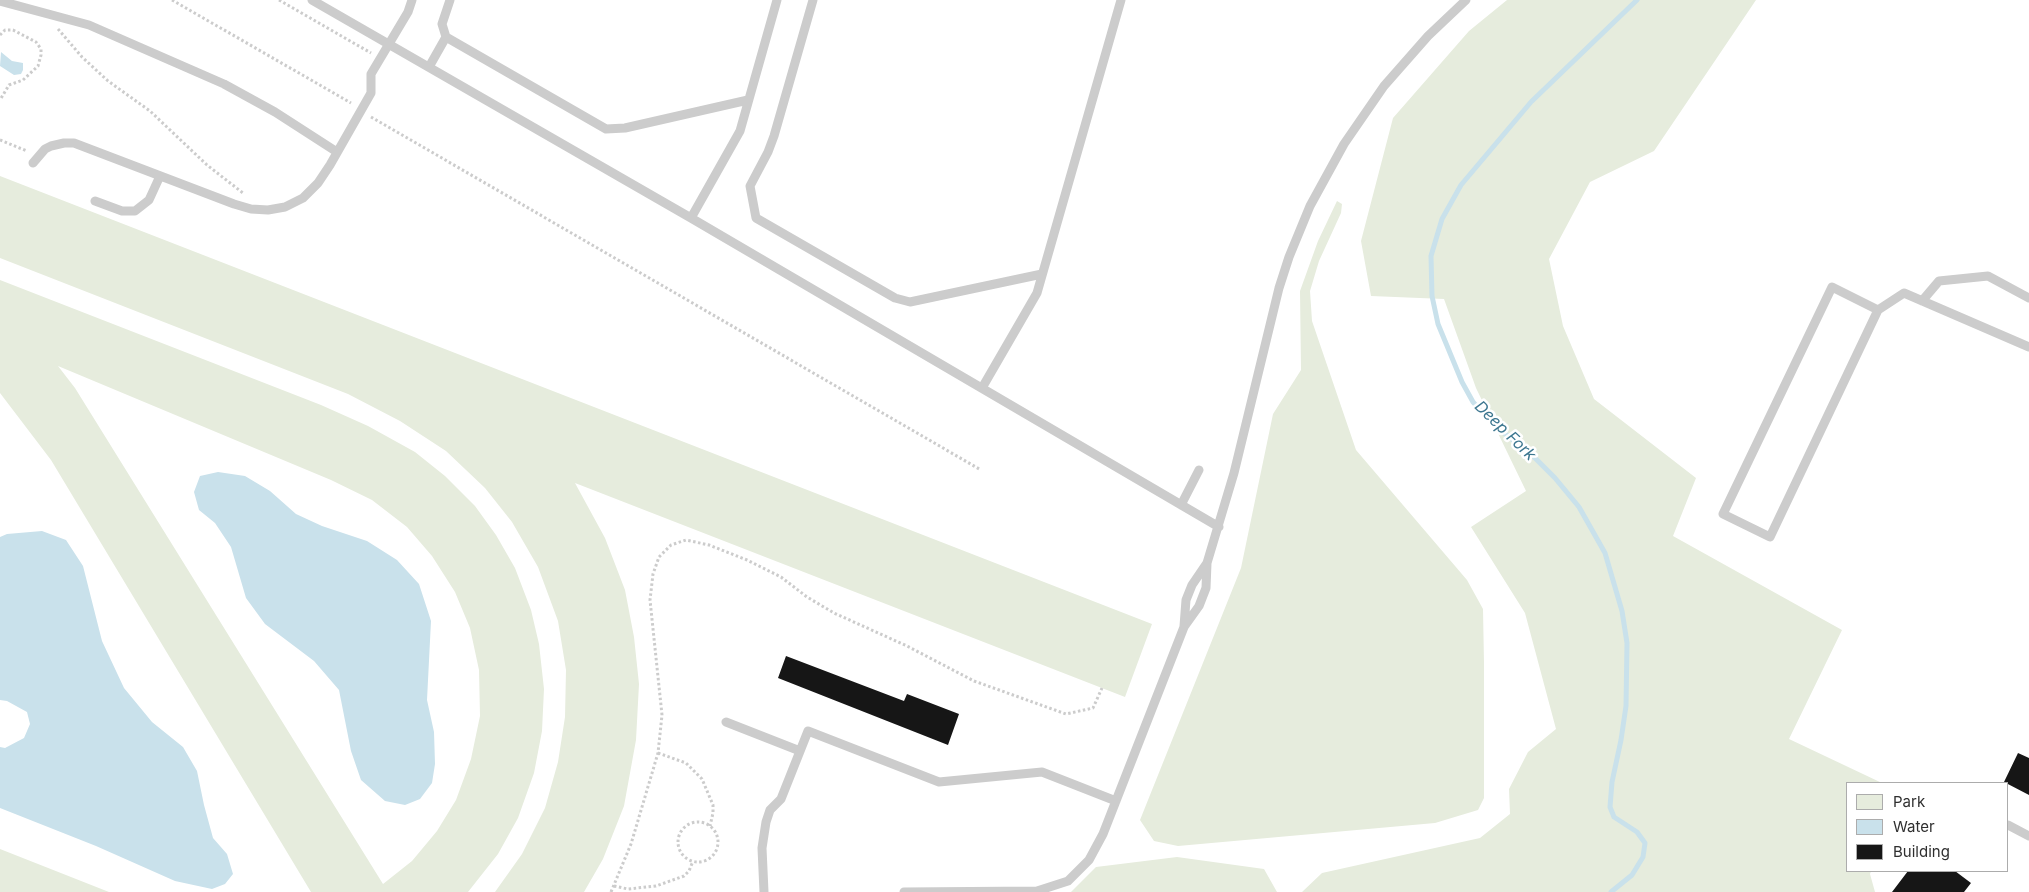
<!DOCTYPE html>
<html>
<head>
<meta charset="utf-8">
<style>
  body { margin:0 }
  #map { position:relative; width:2029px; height:892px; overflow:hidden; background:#fff; font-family:Inter,sans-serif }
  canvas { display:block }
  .legend { position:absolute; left:1846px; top:782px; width:162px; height:90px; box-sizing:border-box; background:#fff; border:1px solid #acacac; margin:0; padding:6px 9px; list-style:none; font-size:15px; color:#2f2f2f }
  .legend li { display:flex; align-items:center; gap:10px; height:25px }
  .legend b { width:25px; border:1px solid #acacac }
</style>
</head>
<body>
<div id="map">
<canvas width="2029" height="892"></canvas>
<ul class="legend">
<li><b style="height:14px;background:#e6ecdd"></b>Park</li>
<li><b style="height:14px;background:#c9e1eb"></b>Water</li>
<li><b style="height:14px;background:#161616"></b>Building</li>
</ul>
</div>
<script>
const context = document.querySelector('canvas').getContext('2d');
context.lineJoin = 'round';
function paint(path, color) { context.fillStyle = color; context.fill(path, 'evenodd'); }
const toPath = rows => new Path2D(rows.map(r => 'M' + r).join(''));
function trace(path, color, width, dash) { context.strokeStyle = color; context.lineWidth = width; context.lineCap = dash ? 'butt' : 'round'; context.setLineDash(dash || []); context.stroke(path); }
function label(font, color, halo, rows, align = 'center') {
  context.font = font + ' Inter,sans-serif'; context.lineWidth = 5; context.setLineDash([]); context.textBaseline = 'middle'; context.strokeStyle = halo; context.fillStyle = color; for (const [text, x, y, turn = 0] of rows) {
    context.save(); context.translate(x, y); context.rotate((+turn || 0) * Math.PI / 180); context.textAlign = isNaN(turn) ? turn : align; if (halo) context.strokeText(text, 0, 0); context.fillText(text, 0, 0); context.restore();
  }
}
paint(toPath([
  [1507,0,1756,0,1654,151,1590,182,1549,259,1563,326,1594,399,1696,478,1673,536,1842,630,1789,739,1882,783,1848,783,1848,871,1871,871,1870,874,1875,892,1302,892,1322,873,1480,838,1510,814,1509,789,1528,752,1556,729,1525,613,1471,527,1526,491,1476,388,1444,299,1371,296,1361,241,1393,118,1469,31],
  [0,176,1152,624,1125,697,575,483,605,538,625,590,634,637,639,684,636,740,624,806,603,859,584,892,495,892,522,854,545,808,558,762,565,717,566,670,558,621,538,567,512,522,485,488,446,451,400,421,348,394,0,258],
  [1337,201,1342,204,1341,213,1319,261,1310,291,1312,321,1356,450,1467,580,1483,609,1484,663,1484,798,1478,810,1435,823,1178,846,1154,841,1140,820,1241,568,1273,414,1301,370,1300,291,1318,241],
  [0,280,321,405,368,426,415,452,445,476,475,506,496,535,515,568,531,610,539,644,544,689,542,731,534,773,518,818,498,854,468,892,311,892,51,460,0,393],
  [58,366,331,480,372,500,407,527,432,556,455,592,470,628,479,670,480,716,471,759,456,800,437,831,412,861,383,884,75,388],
  [0,849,109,892,0,892],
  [1177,857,1264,869,1277,892,1071,892,1096,867]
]), '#e6ecdd');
paint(toPath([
  [1,52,12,61,23,63,23,70,21,74,14,75,0,66],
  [218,472,245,476,270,491,296,514,322,526,367,541,397,560,419,584,431,621,427,700,434,732,435,764,432,783,420,799,405,805,385,801,361,780,351,751,339,690,314,661,265,624,246,598,231,547,215,523,199,510,194,492,200,476],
  [42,531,66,540,83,566,102,641,124,688,152,722,183,747,197,771,204,805,213,838,227,854,233,874,225,884,212,889,175,881,96,846,0,808,0,747,5,748,24,738,30,724,27,712,7,701,0,700,0,537,7,534]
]), '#c9e1eb');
trace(toPath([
  [1611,892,1632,875,1643,857,1645,843,1637,832,1614,817,1610,807,1612,782,1621,740,1626,706,1627,643,1622,611,1605,553,1579,507,1555,478,1533,456,1494,425,1473,402,1462,382,1438,324,1432,296,1431,256,1442,219,1461,185,1531,102,1637,0]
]), '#c9e1eb', 5);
paint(toPath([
  [786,656,904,701,907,694,959,714,948,745,778,678],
  [2018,753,2029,758,2029,795,2004,782],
  [1908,871,1955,871,1971,883,1964,892,1892,892]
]), '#161616');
trace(toPath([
  [172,0,351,103],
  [279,0,371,53],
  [58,29,82,57,108,81,150,111,207,165,243,193],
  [0,35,5,30,13,30,36,42,41,49,41,55,38,66,23,80,9,85,0,100],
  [371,117,981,470],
  [0,140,27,151],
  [658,753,686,763,702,779,713,805,713,813,710,826],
  '678 842a20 20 0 1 1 40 0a20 20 0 1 1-40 0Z',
  [614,886,628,889,656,886,684,876,689,871,693,861],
  [611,892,631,844,658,753,662,715,650,600,653,574,659,557,671,545,686,540,709,545,747,560,781,577,807,597,834,613,907,646,974,681,1066,714,1093,708,1102,688]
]), '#ccc', 3, [2.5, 2.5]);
trace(toPath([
  [312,0,691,218,1219,527],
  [450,0,442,24,446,37,606,129,625,128,748,100],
  [813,0,774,136,768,152,750,186,756,218,895,298,910,302,1042,274],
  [0,1,89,25,224,84,275,112,337,152],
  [429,67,446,37],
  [33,163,45,149,51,146,64,143,74,143,234,204,251,209,268,210,285,207,303,198,318,183,330,165,371,93,371,74,408,12,412,0],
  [95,201,122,211,135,211,149,200,160,176],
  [691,218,740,131,777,0],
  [1922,301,1939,281,1988,276,2029,298],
  [1878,310,1832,287,1723,514,1770,537,1878,310,1904,293,2029,347],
  [982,388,1037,293,1121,0],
  [1181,505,1199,470],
  [1184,626,1186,600,1192,585,1207,563],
  [726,722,800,751],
  [2008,825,2029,836],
  [764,892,762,848,766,822,770,810,781,799,808,731,939,782,1042,772,1116,801],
  [904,892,1037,891,1068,881,1089,860,1103,834,1184,627,1199,606,1206,588,1207,563,1234,473,1279,288,1289,257,1310,206,1344,144,1384,86,1428,36,1466,0]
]), '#ccc', 9);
label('italic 16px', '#3d7790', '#fff', [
  ["Deep Fork",1505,431,44]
]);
</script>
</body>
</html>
